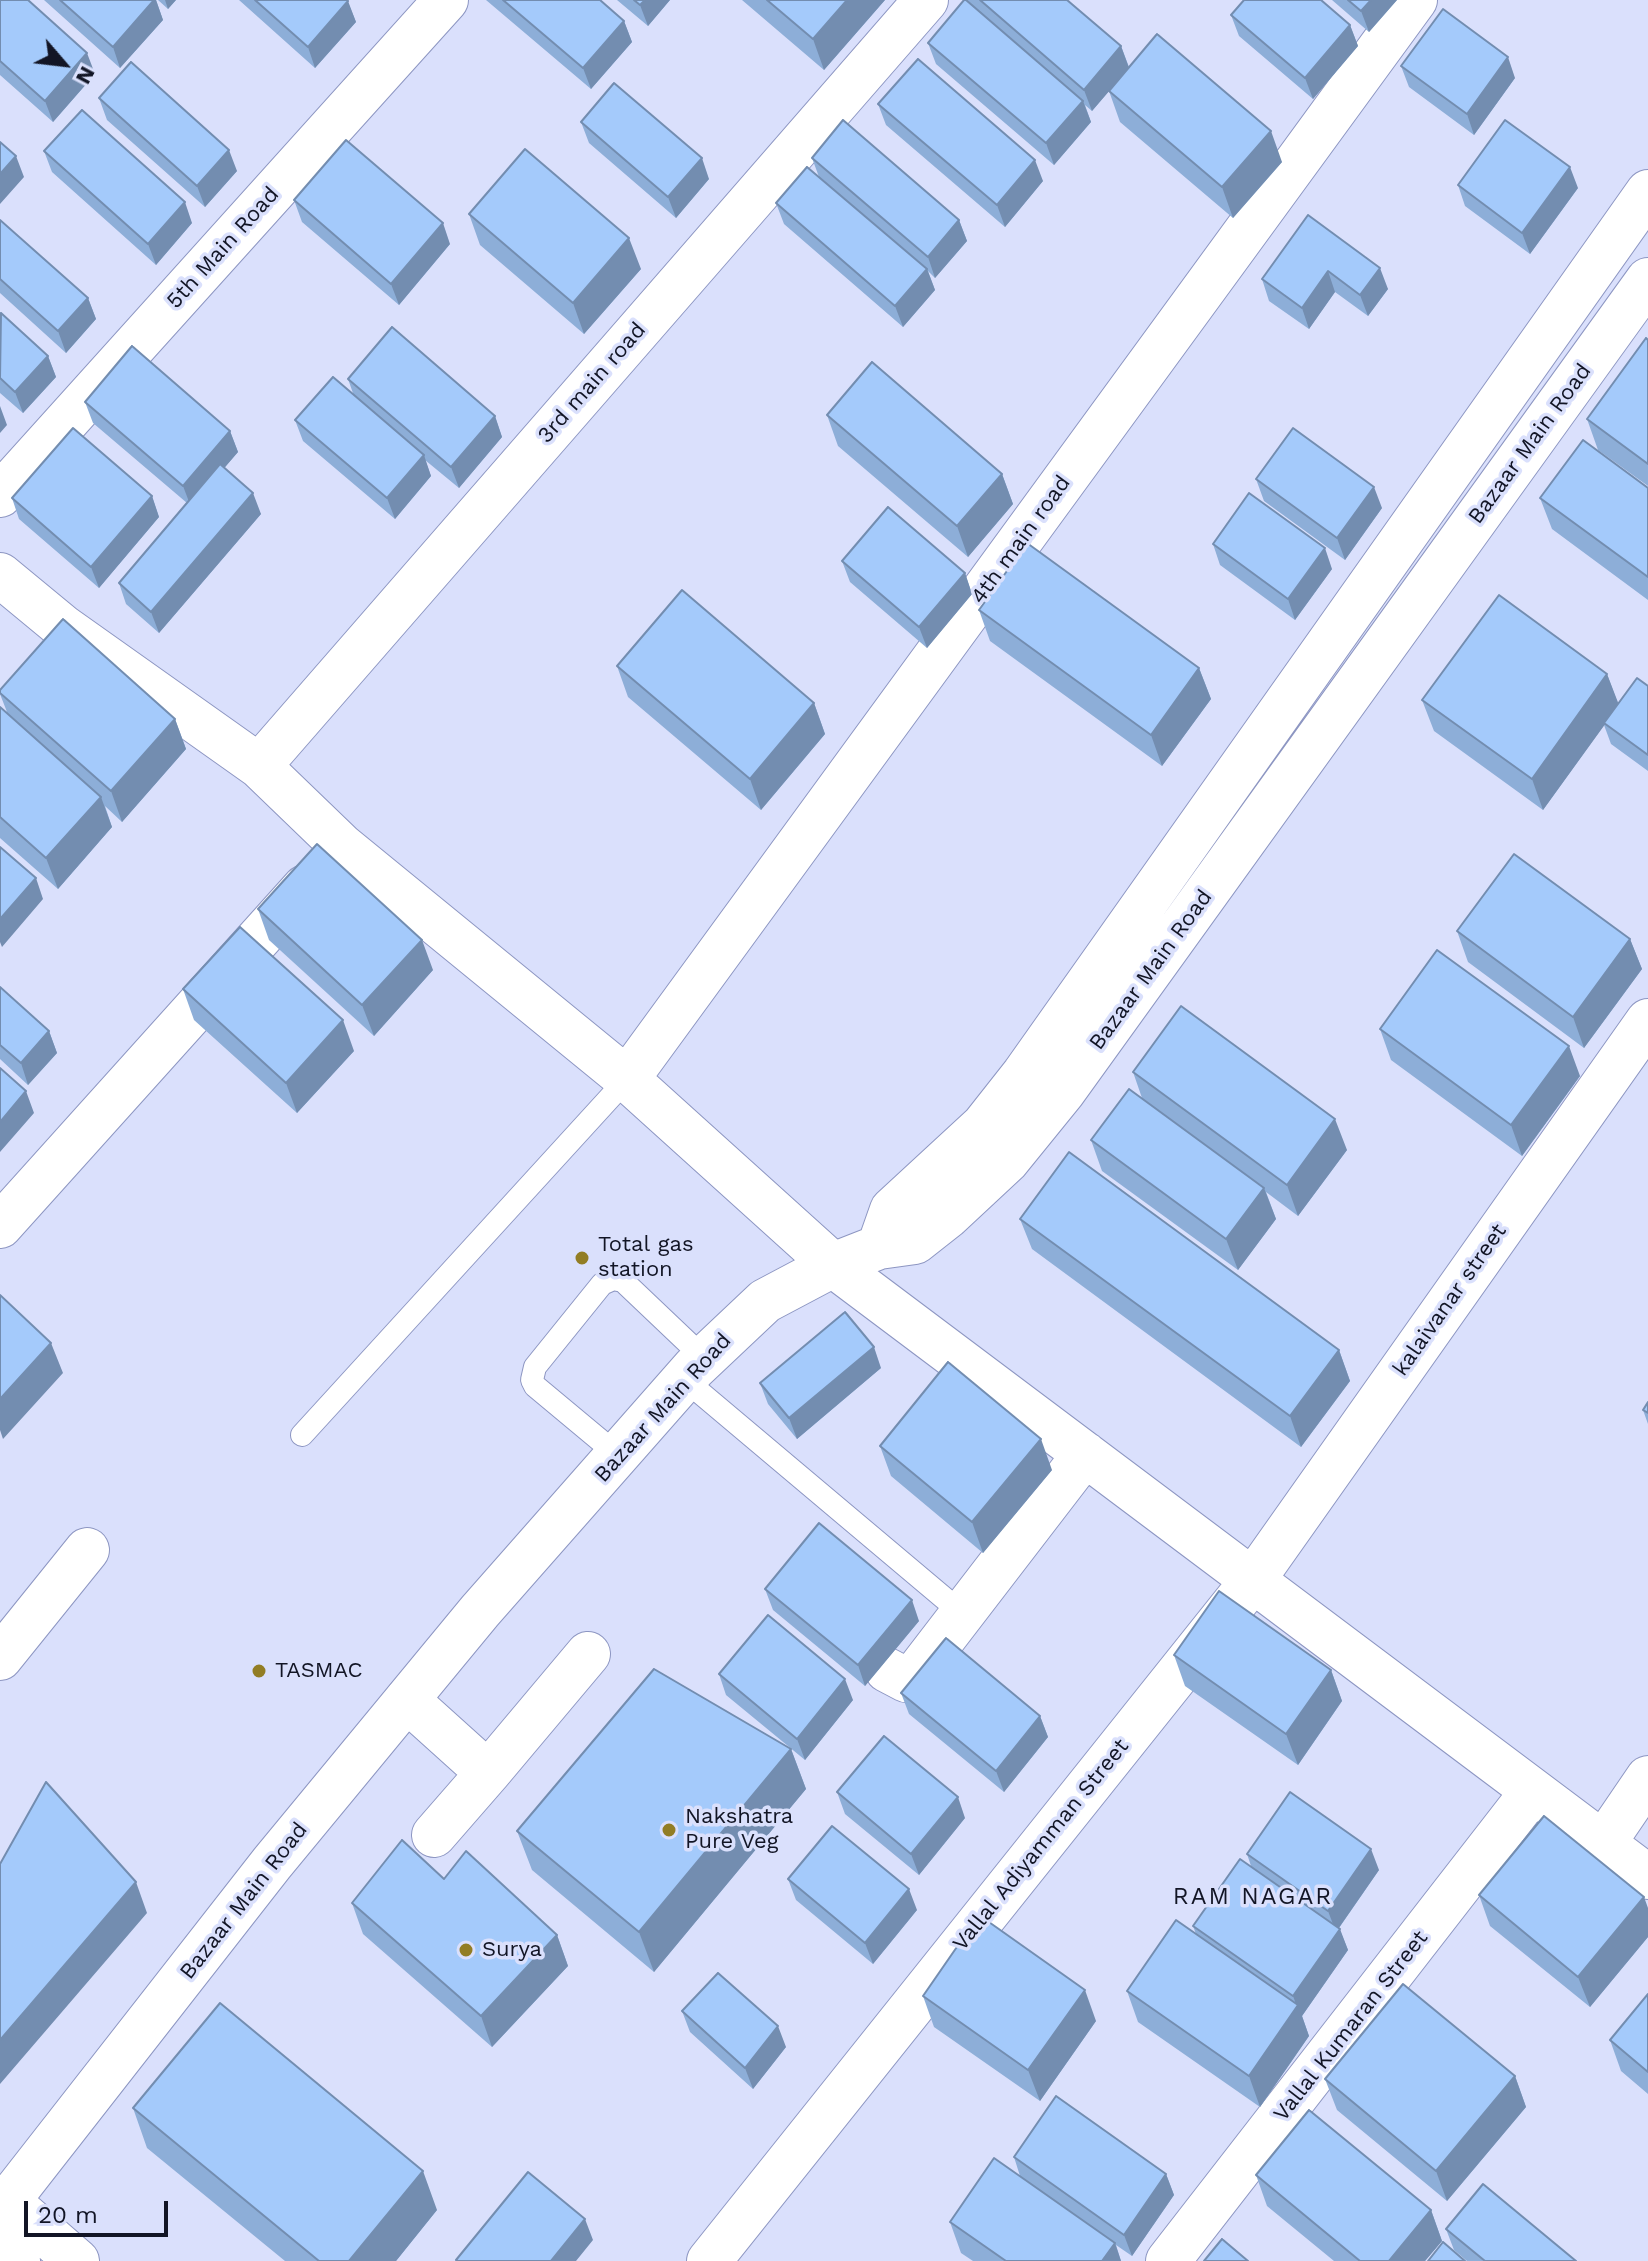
<!DOCTYPE html>
<html>
<head>
<meta charset="utf-8">
<style>
  body { margin:0 }
  #map { position:relative; width:1648px; height:2261px; overflow:hidden; background:#dae0fc; font-family:"Work Sans",sans-serif }
  canvas { display:block }
  .north { position:absolute; left:24px; top:24px; width:80px; height:80px; -webkit-text-stroke:6px #dae0fc; paint-order:stroke; rotate:118deg; font-size:22px; font-weight:700; line-height:32px; text-align:center; color:#121525 }
  .north::after { content:''; display:block; margin:auto; width:28px; height:36px; background:#121525; clip-path:polygon(50% 0,100% 100%,50% 72%,0 100%) }
  .scale { position:absolute; left:24px; top:2201px; width:144px; height:36px; box-sizing:border-box; border:4px solid #121525; border-top:0; padding-left:10px; font-size:24px; line-height:28px; white-space:nowrap; color:#121525; -webkit-text-stroke:6px #dae0fc; paint-order:stroke }
</style>
</head>
<body>
<div id="map">
<canvas width="1648" height="2261"></canvas>
<div class="north">N</div>
<div class="scale">20 m</div>
</div>
<script>
const context = document.querySelector('canvas').getContext('2d');
context.lineJoin = 'round';
const toPath = rows => new Path2D(rows.map(r => 'M' + r).join(''));
function trace(path, color, width, dash) { context.strokeStyle = color; context.lineWidth = width; context.lineCap = dash ? 'butt' : 'round'; context.setLineDash(dash || []); context.stroke(path); }
function paint(path, color) { context.fillStyle = color; context.fill(path, 'evenodd'); }
function label(font, color, halo, rows, align = 'center') {
  context.font = font + ' "Work Sans",sans-serif'; context.lineWidth = 7; context.setLineDash([]); context.textBaseline = 'middle'; context.strokeStyle = halo; context.fillStyle = color; for (const [text, x, y, turn = 0] of rows) {
    context.save(); context.translate(x, y); context.rotate((+turn || 0) * Math.PI / 180); context.textAlign = isNaN(turn) ? turn : align; if (halo) context.strokeText(text, 0, 0); context.fillText(text, 0, 0); context.restore();
  }
}
const lane = toPath([
  [684,1379,963,1614],
  [302,1435,627,1079],
  [619,1456,535,1386,532,1380,535,1367,602,1284,613,1279,623,1281,704,1358]
]);
const street = toPath([
  [0,495,446,0],
  [0,575,63,627,259,766,342,846,627,1079,833,1265,1648,1877],
  [259,766,926,0],
  [627,1079,1415,0],
  [0,1226,305,887],
  [0,1658,87,1550],
  [887,1670,906,1680,916,1674,1085,1454],
  [407,1700,488,1773,434,1835],
  [488,1773,588,1654],
  [1603,1844,1648,1778],
  [9,2202,77,2261],
  [0,2246,18,2261],
  [709,2261,1253,1580,1648,1021],
  [1168,2261,1533,1791]
]);
const secondary = toPath([
  [879,1247,892,1210,983,1126,1024,1074,1648,192],
  [0,2211,272,1863,480,1611,694,1368,765,1301,833,1265,879,1247,915,1242,948,1216,1007,1161,1063,1092,1648,280]
]);
trace(lane, '#8d96c2', 24);
trace(street, '#8d96c2', 46);
trace(secondary, '#8d96c2', 46);
trace(lane, '#fff', 22);
trace(street, '#fff', 44);
trace(secondary, '#fff', 44);
paint(toPath([
  [0,0,95,74,53,122,0,75],
  [44,0,156,0,163,20,120,68],
  [158,0,176,0,168,9],
  [239,0,347,0,356,22,315,68],
  [486,0,600,0,624,21,632,42,591,89],
  [617,0,670,0,648,26],
  [742,0,885,0,824,70],
  [964,0,1067,0,1121,46,1129,67,1282,162,1233,218,1120,122,1109,91,1092,111,1085,105,1091,122,1054,165,936,64,928,43],
  [1332,0,1397,0,1369,32],
  [1231,15,1350,25,1358,46,1313,99,1239,36],
  [1401,66,1515,78,1474,135,1409,87],
  [99,98,237,171,205,207,107,120],
  [878,104,1043,181,1005,227,886,125],
  [581,122,709,179,676,218,589,143],
  [44,151,192,223,156,265,52,172],
  [812,158,959,220,967,241,935,278,928,271,935,290,903,327,784,224,776,203,819,177],
  [1458,185,1578,188,1530,254,1465,206],
  [294,200,450,244,399,305,302,222],
  [469,214,641,269,584,334,480,245],
  [1308,215,1388,289,1368,316,1335,292,1309,329,1269,301,1262,279],
  [0,220,88,298,96,319,66,353,0,293],
  [0,314,48,356,56,377,23,413,0,393],
  [1648,340,1648,486,1598,450,1587,419],
  [348,379,495,416,502,437,459,488,425,460,431,476,395,519,303,441,295,420,354,396],
  [85,402,230,431,238,452,224,468,261,514,159,633,126,604,119,583,187,503,93,423],
  [827,415,1002,474,1013,504,968,557,838,446],
  [1256,479,1382,508,1345,560,1264,501],
  [1648,488,1648,600,1552,529,1540,498],
  [152,496,159,517,99,588,19,519,12,498],
  [1213,544,1332,569,1295,620,1220,565],
  [842,561,965,573,972,594,927,648,850,582],
  [979,610,1199,668,1211,699,1162,766,990,641],
  [617,666,814,703,825,734,761,810,628,697],
  [1607,674,1618,704,1648,686,1648,771,1611,744,1604,725,1543,810,1434,731,1422,700],
  [0,690,175,719,186,749,122,822,105,806,112,827,58,889,0,838,0,707,7,712,0,694],
  [258,909,433,970,374,1036,269,940],
  [1457,931,1630,939,1642,969,1584,1048,1468,962],
  [0,987,49,1031,57,1053,28,1085,0,1059],
  [183,989,354,1051,297,1113,194,1020],
  [1380,1029,1580,1076,1522,1156,1391,1060],
  [1133,1072,1347,1150,1298,1216,1266,1192,1276,1219,1238,1270,1102,1171,1091,1140,1142,1098],
  [1020,1219,1339,1350,1350,1381,1301,1447,1032,1249],
  [881,1368,797,1439,768,1404,760,1383],
  [1648,1402,1648,1424,1643,1410],
  [880,1446,1052,1470,983,1553,891,1476],
  [765,1589,919,1621,865,1686,773,1610],
  [1174,1655,1331,1670,1342,1701,1298,1765,1185,1686],
  [719,1674,853,1700,805,1760,726,1695],
  [901,1693,1040,1716,1048,1737,1004,1792,909,1714],
  [791,1749,806,1789,654,1972,532,1870,517,1831],
  [837,1792,965,1818,919,1875,845,1814],
  [1247,1854,1379,1870,1339,1928,1348,1950,1302,2016,1309,2036,1260,2107,1138,2022,1127,1991,1196,1934,1193,1926,1251,1866],
  [444,1879,557,1935,568,1966,492,2047,363,1934,352,1903],
  [788,1879,917,1910,873,1964,796,1900],
  [1479,1895,1648,1908,1648,1937,1590,2007,1490,1926],
  [1648,1994,1648,2094,1621,2071,1610,2040],
  [923,1996,1096,2021,1040,2101,934,2027],
  [682,2011,786,2047,753,2089,690,2032],
  [1515,2076,1526,2107,1447,2201,1337,2110,1325,2079],
  [133,2108,437,2210,396,2261,285,2261,147,2148],
  [1014,2157,1166,2174,1174,2195,1132,2256,1116,2245,1121,2261,973,2261,961,2253,950,2222,1020,2176],
  [1256,2175,1431,2210,1442,2241,1425,2261,1334,2261,1267,2206],
  [1446,2229,1576,2261,1467,2261,1454,2250]
]), '#8daed8');
paint(toPath([
  [154,0,156,0,163,20,120,68,113,47],
  [165,0,176,0,168,9],
  [645,0,670,0,648,26,640,5],
  [847,0,885,0,824,70,813,39],
  [1371,0,1397,0,1369,32,1361,11],
  [348,1,356,22,315,68,308,47],
  [624,21,632,42,591,89,583,68],
  [1350,25,1358,46,1313,99,1305,78],
  [1121,46,1129,68,1092,111,1084,90],
  [87,53,95,74,53,122,45,101],
  [1508,57,1515,78,1474,135,1467,114],
  [1083,101,1091,122,1054,165,1046,143],
  [1271,131,1282,162,1233,218,1222,187],
  [229,150,237,171,205,207,197,186],
  [16,156,24,177,0,204,0,174],
  [702,158,709,179,676,218,668,197],
  [1035,160,1043,181,1005,227,997,205],
  [1570,167,1578,188,1530,254,1522,233],
  [185,202,192,223,156,265,148,244],
  [959,220,967,241,935,278,928,257],
  [443,223,450,244,399,305,391,284],
  [629,238,641,269,584,334,573,303],
  [1380,268,1388,289,1368,316,1360,295],
  [927,269,935,290,903,327,895,306],
  [1328,271,1335,292,1309,329,1302,308],
  [88,298,96,319,66,353,58,331],
  [48,356,56,377,23,413,15,392],
  [0,406,7,425,0,433],
  [495,416,502,437,459,488,451,467],
  [230,431,238,452,191,507,183,486],
  [424,455,431,476,395,519,387,498],
  [1002,474,1013,504,968,557,957,526],
  [1374,487,1382,508,1345,560,1337,538],
  [253,493,261,514,159,633,151,612],
  [152,496,159,517,99,588,91,567],
  [1325,548,1332,569,1295,620,1288,599],
  [965,573,972,594,927,648,919,627],
  [1199,668,1211,699,1162,766,1151,735],
  [1607,674,1619,705,1543,810,1532,779],
  [814,703,825,734,761,810,750,779],
  [175,719,186,749,122,822,111,791],
  [101,797,112,827,58,889,46,858],
  [36,878,43,899,2,947,0,942,0,919],
  [1630,939,1642,969,1584,1048,1573,1017],
  [422,940,433,970,374,1036,362,1005],
  [343,1020,354,1051,297,1113,286,1083],
  [49,1031,57,1053,28,1085,21,1063],
  [1569,1046,1580,1076,1522,1156,1511,1125],
  [26,1091,34,1113,0,1152,0,1122],
  [1335,1119,1347,1150,1298,1216,1287,1185],
  [1264,1188,1276,1219,1238,1270,1226,1239],
  [51,1343,63,1373,3,1439,0,1430,0,1399],
  [874,1347,881,1368,797,1439,789,1418],
  [1339,1350,1350,1381,1301,1447,1290,1416],
  [1041,1439,1052,1470,983,1553,972,1522],
  [912,1600,919,1621,865,1686,858,1665],
  [1331,1670,1342,1701,1298,1765,1286,1734],
  [845,1679,853,1700,805,1760,797,1739],
  [1040,1716,1048,1737,1004,1792,996,1771],
  [791,1749,806,1789,654,1972,639,1932],
  [958,1797,965,1818,919,1875,911,1854],
  [1371,1849,1379,1870,1336,1932,1328,1911],
  [136,1882,147,1913,0,2084,0,2040],
  [909,1889,917,1910,873,1964,865,1943],
  [1644,1897,1648,1908,1648,1937,1590,2007,1578,1977],
  [1340,1929,1348,1950,1302,2016,1309,2036,1260,2107,1249,2076,1297,2007,1293,1996],
  [557,1935,568,1966,492,2047,481,2016],
  [1085,1990,1096,2021,1040,2101,1028,2070],
  [778,2026,786,2047,753,2089,745,2068],
  [1515,2076,1526,2107,1447,2201,1436,2171],
  [423,2171,437,2210,396,2261,349,2261],
  [1166,2174,1174,2195,1132,2256,1124,2235],
  [1431,2210,1442,2241,1425,2261,1389,2261],
  [585,2219,593,2240,576,2261,551,2261],
  [1115,2243,1121,2261,1102,2261]
]), '#738db0');
const building = toPath([
  [0,0,28,0,87,53,45,101,0,61,0,0],
  [60,0,154,0,113,47,60,0],
  [255,0,347,0,348,1,308,47,255,0],
  [503,0,600,0,624,21,583,68,503,0],
  [634,0,645,0,640,5,634,0],
  [767,0,847,0,813,39,767,0],
  [964,0,966,0,1083,101,1046,143,928,43,964,0],
  [980,0,1067,0,1121,46,1084,90,980,0],
  [1244,0,1321,0,1350,25,1305,78,1231,15,1244,0],
  [1348,0,1371,0,1361,11,1348,0],
  [1443,9,1508,57,1467,114,1401,66,1443,9],
  [1157,34,1271,131,1222,187,1109,91,1157,34],
  [918,59,1035,160,997,205,878,104,918,59],
  [131,62,229,150,197,186,99,98,131,62],
  [614,83,702,158,668,197,581,122,614,83],
  [82,110,185,202,148,244,44,151,82,110],
  [843,120,959,220,928,257,812,158,843,120],
  [1505,120,1570,167,1522,233,1458,185,1505,120],
  [346,140,443,223,391,284,294,200,346,140],
  [0,142,16,156,0,174,0,142],
  [525,149,629,238,573,303,469,214,525,149],
  [807,167,927,269,895,306,776,203,807,167],
  [1308,215,1380,268,1360,295,1328,271,1302,308,1262,279,1308,215],
  [0,220,88,298,58,331,0,279,0,220],
  [1,313,48,356,15,392,0,378,1,313],
  [392,327,495,416,451,467,348,379,392,327],
  [1646,338,1648,340,1648,464,1587,419,1646,338],
  [132,346,230,431,183,486,85,402,132,346],
  [872,362,1002,474,957,526,827,415,872,362],
  [333,377,424,455,387,498,295,420,333,377],
  [73,428,152,496,91,567,12,498,73,428],
  [1293,428,1374,487,1337,538,1256,479,1293,428],
  [1583,440,1648,488,1648,577,1540,498,1583,440],
  [220,464,253,493,151,612,119,583,220,464],
  [1249,493,1325,548,1288,599,1213,544,1249,493],
  [888,507,965,573,919,627,842,561,888,507],
  [1027,543,1199,668,1151,735,979,610,1027,543],
  [682,590,814,703,750,779,617,666,682,590],
  [1499,595,1607,674,1532,779,1422,700,1499,595],
  [63,619,175,719,111,791,0,693,0,690,63,619],
  [1637,678,1648,686,1648,755,1604,723,1637,678],
  [0,707,101,797,46,858,0,817,0,707],
  [317,844,422,940,362,1005,258,909,317,844],
  [0,847,36,878,0,919,0,847],
  [1514,854,1630,939,1573,1017,1457,931,1514,854],
  [240,927,343,1020,286,1083,183,989,240,927],
  [1437,950,1569,1046,1511,1125,1380,1029,1437,950],
  [0,987,49,1031,21,1063,0,1045,0,987],
  [1181,1006,1335,1119,1287,1185,1133,1072,1181,1006],
  [0,1068,26,1091,0,1122,0,1068],
  [1129,1089,1264,1188,1226,1239,1091,1140,1129,1089],
  [1069,1152,1339,1350,1290,1416,1020,1219,1069,1152],
  [0,1295,51,1343,0,1399,0,1295],
  [845,1312,874,1347,789,1418,760,1383,845,1312],
  [948,1362,1041,1439,972,1522,880,1446,948,1362],
  [1648,1402,1648,1413,1643,1410,1648,1402],
  [819,1523,912,1600,858,1665,765,1589,819,1523],
  [1219,1591,1331,1670,1286,1734,1174,1655,1219,1591],
  [768,1615,845,1679,797,1739,719,1674,768,1615],
  [946,1638,1040,1716,996,1771,901,1693,946,1638],
  [654,1669,791,1749,639,1932,517,1831,654,1669],
  [884,1736,958,1797,911,1854,837,1792,884,1736],
  [46,1782,136,1882,0,2040,0,1864,46,1782],
  [1290,1792,1371,1849,1328,1911,1247,1854,1290,1792],
  [1544,1816,1644,1897,1578,1977,1479,1895,1544,1816],
  [832,1826,909,1889,865,1943,788,1879,832,1826],
  [402,1840,444,1879,466,1851,557,1935,481,2016,352,1903,402,1840],
  [1240,1859,1340,1929,1293,1996,1193,1926,1240,1859],
  [979,1915,1085,1990,1028,2070,923,1996,979,1915],
  [1176,1920,1298,2005,1249,2076,1127,1991,1176,1920],
  [718,1973,778,2026,745,2068,682,2011,718,1973],
  [1403,1984,1515,2076,1436,2171,1325,2079,1403,1984],
  [1648,1994,1648,2072,1610,2040,1648,1994],
  [220,2003,423,2171,349,2261,319,2261,133,2108,220,2003],
  [1056,2096,1166,2174,1124,2235,1014,2157,1056,2096],
  [1309,2110,1431,2210,1389,2261,1360,2261,1256,2175,1309,2110],
  [994,2158,1115,2243,1102,2261,1006,2261,950,2222,994,2158],
  [528,2172,585,2219,551,2261,458,2261,456,2260,528,2172],
  [1483,2184,1576,2261,1485,2261,1446,2229,1483,2184],
  [1222,2239,1248,2261,1204,2261,1222,2239],
  [1443,2242,1465,2261,1428,2261,1443,2242]
]);
paint(building, '#a4cafb');
trace(building, '#738db0', 2);
for (const [x, y, r, color] of [
  [582,1258,8,"#927d24"],
  [259,1671,8,"#927d24"],
  [669,1830,8,"#927d24"],
  [466,1950,8,"#927d24"]
]) { const dot = new Path2D(); dot.arc(x, y, r, 0, 2 * Math.PI); context.fillStyle = color; context.fill(dot); trace(dot, '#dae0fc', 3); }
label('22px', '#121525', '#dae0fc', [
  ["5th Main Road",223,248,-48],
  ["3rd main road",592,383,-49],
  ["Bazaar Main Road",1530,444,-54],
  ["4th main road",1021,540,-54],
  ["Bazaar Main Road",1151,970,-54],
  ["kalaivanar street",1450,1300,-55],
  ["Bazaar Main Road",663,1408,-48],
  ["Vallal Adiyamman Street",1041,1845,-51],
  ["Bazaar Main Road",244,1901,-52],
  ["Vallal Kumaran Street",1351,2026,-52]
]);
label('22px', '#121525', '#dae0fc', [
  ["Total gas",598,1245],
  ["station",598,1270],
  ["TASMAC",275,1671],
  ["Nakshatra",685,1817],
  ["Pure Veg",685,1842],
  ["Surya",482,1950]
], 'left');
context.letterSpacing = '2px';
label('24px', '#121525', '#dae0fc', [
  ["RAM NAGAR",1253,1897]
]);
context.letterSpacing = '0px';
</script>
</body>
</html>
